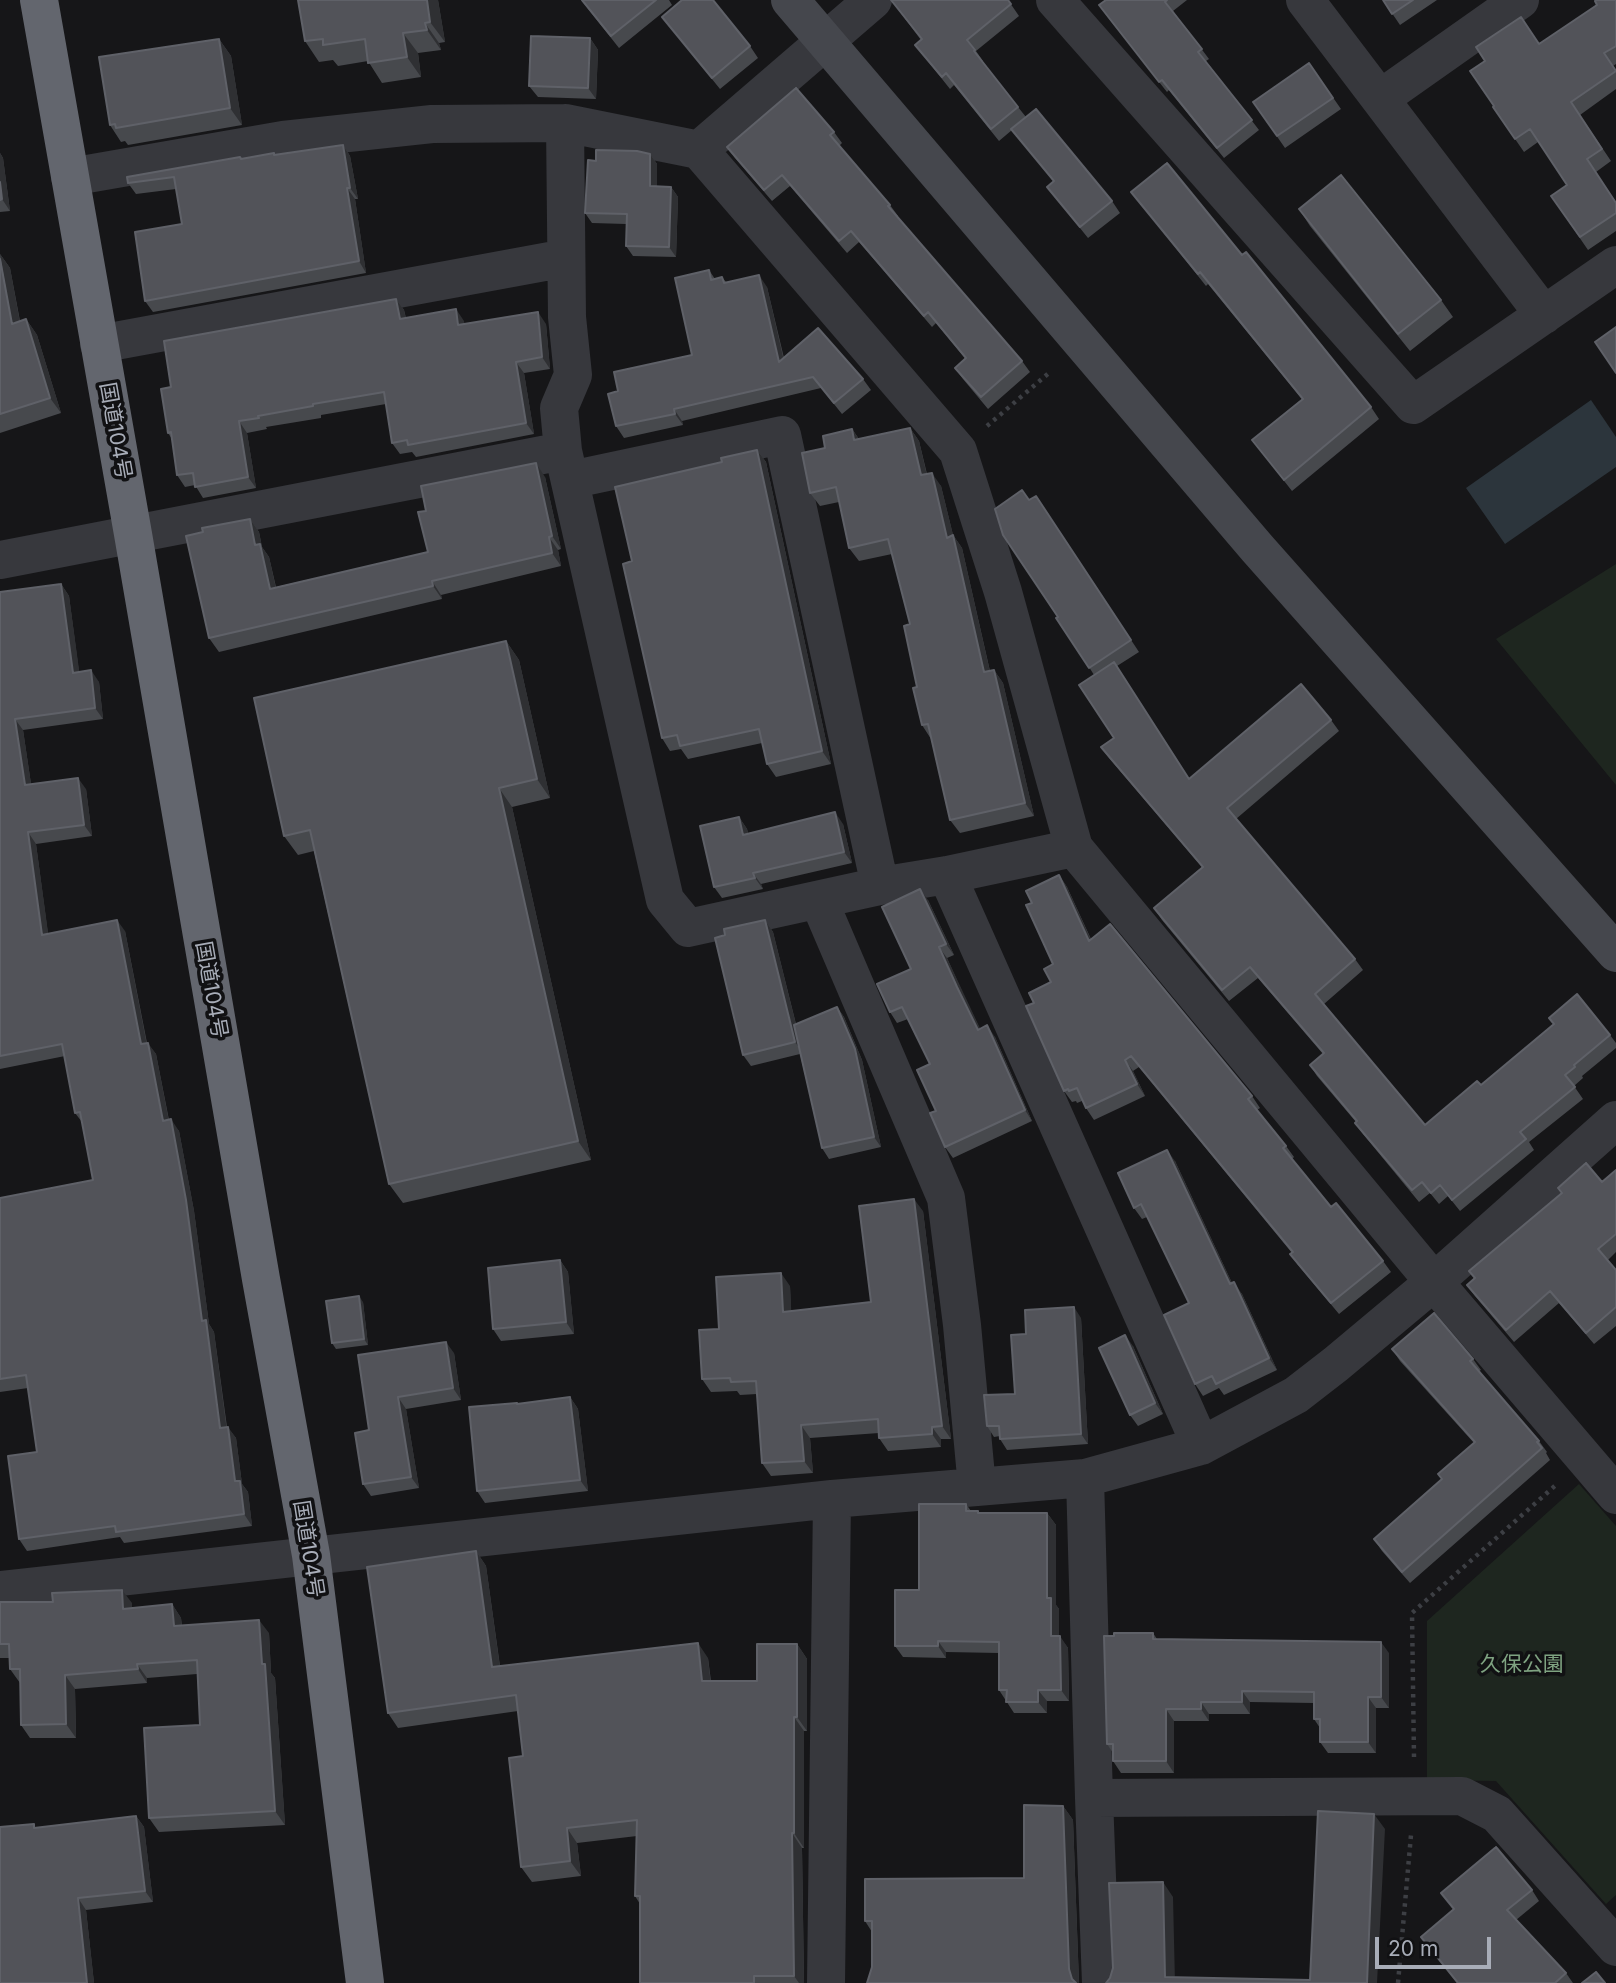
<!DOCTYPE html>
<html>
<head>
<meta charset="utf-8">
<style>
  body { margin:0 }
  #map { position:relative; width:1616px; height:1983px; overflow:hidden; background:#161618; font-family:Inter,sans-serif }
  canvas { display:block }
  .scale { position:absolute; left:1375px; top:1937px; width:116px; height:32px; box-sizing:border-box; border:4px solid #a8adb8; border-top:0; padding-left:9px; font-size:21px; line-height:24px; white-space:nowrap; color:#a8adb8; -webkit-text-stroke:5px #111113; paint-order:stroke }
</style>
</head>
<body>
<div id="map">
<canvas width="1616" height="1983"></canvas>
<div class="scale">20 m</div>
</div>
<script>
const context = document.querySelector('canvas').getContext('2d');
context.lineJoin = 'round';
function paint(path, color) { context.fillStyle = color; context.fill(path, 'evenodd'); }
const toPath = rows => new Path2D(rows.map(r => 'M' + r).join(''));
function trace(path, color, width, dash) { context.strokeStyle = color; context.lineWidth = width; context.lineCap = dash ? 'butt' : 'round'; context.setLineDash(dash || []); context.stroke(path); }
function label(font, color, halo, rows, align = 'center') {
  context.font = font + ' Inter,"Noto Sans JP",sans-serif'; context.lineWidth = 7; context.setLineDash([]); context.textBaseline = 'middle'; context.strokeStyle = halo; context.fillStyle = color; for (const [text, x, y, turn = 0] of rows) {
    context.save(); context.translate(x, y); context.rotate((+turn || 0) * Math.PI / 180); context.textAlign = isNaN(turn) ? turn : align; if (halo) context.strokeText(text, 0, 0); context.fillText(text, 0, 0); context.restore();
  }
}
paint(toPath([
  [1616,564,1616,785,1496,639],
  [1579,1484,1616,1526,1616,1895,1606,1904,1496,1781,1427,1780,1427,1621]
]), '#1e261f');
paint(toPath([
  [1591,400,1616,437,1616,467,1505,544,1466,488]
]), '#2c353c');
trace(toPath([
  [987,426,1050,372],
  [1414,1757,1412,1613,1557,1484],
  [1398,1983,1411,1835]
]), '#3d3f44', 4.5, [3.5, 5]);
trace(toPath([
  [1055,0,1413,405,1616,265],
  [1305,0,1544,315],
  [1381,98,1520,0],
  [565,123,567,317,573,375,559,408,563,451,665,900,688,928,880,886,947,875,1074,848],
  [699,150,873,0],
  [70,177,283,140,432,124,565,123,699,150,958,451,1003,592,1074,848,1434,1282,1616,1495],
  [99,344,566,258],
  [570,480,782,435,880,886],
  [0,560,563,451],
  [947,875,1201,1446],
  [819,901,946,1198,962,1325,977,1487],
  [1085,1478,1094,1798,1101,1983],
  [0,1590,832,1499,1085,1478,1201,1446,1296,1395,1336,1364,1434,1282,1616,1120],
  [1094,1798,1462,1796,1497,1814,1616,1947],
  [826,1983,832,1499]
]), '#37383d', 38);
trace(toPath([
  [790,0,1257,548,1616,953]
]), '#45474d', 38);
trace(toPath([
  [39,0,133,534,261,1279,311,1555,365,1983]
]), '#63666e', 38);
paint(toPath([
  [438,0,445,42,439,43,441,50,418,53,421,77,382,83,368,61,338,66,333,60,319,62,305,41],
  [581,0,669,0,672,5,619,48],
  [891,0,1008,0,1019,16,976,51,983,61,982,62,1026,117,1112,201,1120,213,1088,238,1047,187,1054,182,1012,130,999,141,954,85,950,89,915,45,921,40],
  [1106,0,1187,0,1173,11,1209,59,1206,61,1259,130,1224,158,1169,90,1167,92,1106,15,1099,5],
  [1383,0,1437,0,1400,25],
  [1616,0,1616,64,1613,66,1616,70,1616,89,1580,115,1611,161,1596,172,1616,202,1616,231,1588,250,1551,196,1567,185,1538,142,1524,152,1493,107,1539,44,1597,5],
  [662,17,750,46,758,58,720,89],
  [590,38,598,50,596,99,538,97,529,86],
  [219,39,231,56,242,125,128,145,125,141,121,142,110,125],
  [1309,63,1341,109,1285,148,1253,102],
  [834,132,842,143,839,146,890,205,898,216,897,217,1022,361,1030,372,988,409,963,379,955,368,965,358,936,323,932,327,859,242,847,253,790,186,772,201,735,158,727,147],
  [343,145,350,156,358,199,355,199,366,273,153,312,145,301,182,224,176,189,136,194,128,183,240,157,242,159,275,155],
  [0,153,3,158,10,211,0,212],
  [650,154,657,164,657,186,671,187,678,197,676,257,633,256,626,246,626,224,592,223,585,213,596,161],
  [1131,192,1242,255,1371,407,1379,419,1292,491,1252,440,1302,399,1208,284,1206,286],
  [1299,209,1441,300,1453,317,1410,351,1310,226],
  [0,254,10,268,20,321,26,319,37,335,61,413,0,433],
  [709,270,715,279,722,277,726,282,767,287,784,358,863,379,871,390,842,414,821,388,682,421,683,425,624,438,616,426,618,391,692,355],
  [396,299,404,310,406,318,464,321,464,324,546,324,550,369,524,373,534,434,416,457,412,452,400,454,392,443,386,404,321,415,321,418,266,427,267,429,247,433,256,488,203,498,195,485,185,487,177,475,172,439,168,433,171,387],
  [910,428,919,441,927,474,941,486,953,535,962,548,990,671,994,670,1003,683,1034,816,960,833,950,820,931,739,922,725,910,624,892,554,859,561,849,548,839,502,820,506,810,493,825,448,852,429,859,439],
  [757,450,766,462,831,764,776,777,767,764,762,743,688,759,681,749,670,751,662,738,632,561,722,462],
  [545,477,561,549,558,550,561,566,441,595,442,599,219,652,209,638,203,532,250,519,259,532,262,547,269,557,276,587,428,552,426,511],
  [1036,496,1139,652,1117,666,1189,779,1331,720,1339,731,1236,819,1355,959,1363,970,1324,1004,1425,1125,1481,1085,1610,1035,1616,1043,1616,1048,1582,1076,1583,1078,1574,1086,1583,1099,1529,1142,1534,1150,1460,1211,1448,1196,1439,1204,1430,1193,1419,1202,1363,1134,1355,1123,1356,1122,1317,1076,1310,1065,1323,1054,1258,978,1229,1001,1162,920,1154,908,1202,867,1109,758,1101,747,1114,738,1094,675,1058,617,1029,500],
  [61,584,69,596,79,672,99,682,103,719,23,730,31,784,86,789,92,836,36,844,48,934,125,931,147,1043,156,1054,169,1120,179,1131,194,1211,209,1324,214,1332,227,1427,236,1438,242,1484,248,1492,252,1526,124,1543,120,1537,27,1551,19,1539,37,1452,28,1388,0,1392,0,1198,93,1180,82,1122,75,1113,65,1056,0,1069,0,592],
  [506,641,519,660,550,798,512,807,591,1160,403,1203,389,1184,314,851,298,855,284,836],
  [739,817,747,829,748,833,843,824,852,863,761,884,763,889,722,898,714,887],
  [1059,875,1067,887,1091,939,1252,1096,1260,1108,1257,1110,1286,1146,1294,1157,1292,1159,1331,1207,1383,1261,1391,1272,1339,1314,1298,1265,1290,1254,1292,1253,1139,1067,1133,1071,1145,1096,1094,1120,1086,1108,1082,1101,1077,1103,1076,1101,1072,1102,1064,1091,1034,1003,1051,982,1053,964,1032,903],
  [928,900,954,955,947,958,965,998,980,1029,995,1037,1032,1121,953,1158,945,1147,936,1111,930,1064,908,1019,897,1023,890,1012,911,969],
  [765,920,773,932,796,1024,837,1007,844,1017,862,1060,881,1147,829,1159,822,1148,800,1054,751,1066,743,1055,725,935],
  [1175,1161,1232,1283,1242,1294,1277,1370,1224,1395,1219,1388,1203,1396,1195,1384,1189,1303,1147,1217,1142,1219,1134,1208],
  [1616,1170,1616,1252,1608,1260,1616,1270,1616,1326,1594,1344,1559,1303,1514,1342,1475,1296,1467,1285,1474,1278,1469,1271,1561,1193,1558,1188,1602,1182],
  [923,1211,951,1439,941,1439,941,1447,888,1451,879,1438,879,1433,810,1438,813,1473,771,1476,762,1463,757,1394,740,1395,737,1391,711,1392,702,1379,719,1329,790,1286,791,1311,871,1302],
  [560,1260,568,1272,574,1334,501,1341,493,1329],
  [363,1302,368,1345,336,1349,332,1343],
  [1081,1318,1088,1444,1007,1450,1000,1439,1000,1436,994,1437,987,1426,1015,1394,1026,1334],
  [1133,1346,1163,1414,1138,1426,1130,1415],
  [1392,1349,1473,1359,1481,1370,1479,1371,1539,1441,1547,1452,1546,1453,1550,1460,1410,1583,1382,1551,1374,1539,1442,1479,1438,1474,1474,1443,1400,1361],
  [454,1353,461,1400,406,1409,419,1488,371,1496,363,1484,369,1430,358,1355],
  [570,1397,578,1409,588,1491,485,1503,477,1491,517,1403,518,1404],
  [966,1504,971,1511,980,1513,1047,1513,1056,1525,1056,1605,1059,1609,1059,1636,1068,1648,1069,1701,1047,1701,1047,1713,1014,1713,999,1690,999,1653,946,1652,946,1658,903,1657,895,1646,919,1590],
  [476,1551,486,1566,500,1666,708,1658,711,1681,757,1681,797,1644,807,1659,807,1731,804,1731,804,1848,802,1848,804,1983,640,1983,640,1904,635,1896,637,1836,577,1843,581,1876,532,1882,521,1867,523,1756,518,1711,398,1728,388,1713],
  [0,1602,132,1603,132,1608,172,1604,181,1618,182,1626,269,1633,271,1673,275,1678,285,1825,159,1832,149,1818,200,1725,197,1674,147,1678,147,1683,75,1689,76,1738,30,1738,21,1725,20,1683,10,1669,10,1658,0,1658],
  [1153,1633,1157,1639,1389,1653,1389,1708,1376,1708,1376,1753,1328,1753,1320,1742,1320,1728,1314,1719,1314,1703,1250,1702,1250,1714,1209,1714,1209,1721,1174,1721,1174,1773,1121,1773,1113,1761,1113,1753,1107,1744,1114,1636],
  [1063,1806,1073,1820,1079,1983,872,1967,872,1932,865,1921,1024,1878],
  [136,1816,144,1827,153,1902,86,1910,94,1983,0,1983,37,1828],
  [1532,1890,1539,1901,1516,1920,1566,1973,1573,1983,1457,1983,1421,1937,1454,1910,1441,1893]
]), '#47494d');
paint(toPath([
  [427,0,438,0,445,42,430,22],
  [425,23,439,43,441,50,427,30],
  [403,33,418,53,421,77,407,57],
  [590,38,598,50,596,99,588,88],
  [219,39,231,56,242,125,230,108],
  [343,145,350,156,358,199,350,188],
  [0,153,3,158,10,211,2,199,0,182],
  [650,154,657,164,657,196,650,186],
  [671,187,678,197,676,257,669,247],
  [347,188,355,199,366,273,359,261],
  [0,254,10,268,23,339,12,324],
  [759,275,767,287,787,374,779,362],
  [396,299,404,310,408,330,400,319],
  [456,309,464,321,466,336,458,325],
  [538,312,546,324,550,369,542,357],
  [26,319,37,335,61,413,50,398],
  [516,362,524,373,534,434,526,423],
  [674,409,682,421,683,425,675,414],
  [239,421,247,433,256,488,248,477],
  [910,428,919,441,930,489,921,475],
  [852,429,861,442,854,440],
  [757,450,766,462,831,764,822,751],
  [536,463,545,477,561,549,552,536],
  [932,473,941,486,954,539,953,535,962,548,993,685,984,672,947,538],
  [250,519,259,532,262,547,269,557,279,602,270,589,255,545],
  [549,537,558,550,561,566,552,553],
  [432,581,441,595,442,599,433,586],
  [61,584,69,596,81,684,73,673],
  [506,641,519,660,550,798,537,779],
  [91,670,99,682,103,719,95,708],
  [994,670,1003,683,1034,816,1025,803],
  [15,719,23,730,33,797,25,785],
  [78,778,86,789,92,836,84,825],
  [499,788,512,807,591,1160,578,1141],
  [835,812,843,824,852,863,844,852],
  [739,817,747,829,752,846,743,835],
  [28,832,36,844,50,947,42,935],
  [753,873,761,884,763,889,755,878],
  [1059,875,1067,887,1097,953,1089,941],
  [920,889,928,900,954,955,946,944],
  [117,920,125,931,149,1056,141,1044],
  [765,920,773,932,803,1053,795,1042],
  [939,947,947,958,986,1041,978,1030],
  [837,1007,844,1017,862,1060,881,1147,874,1137],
  [987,1025,995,1037,1032,1121,1025,1110],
  [148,1043,156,1054,171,1132,163,1121],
  [1125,1060,1133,1071,1145,1096,1137,1084],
  [171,1119,179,1131,194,1211,209,1324,214,1332,228,1439,220,1428,202,1321],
  [1167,1150,1175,1161,1238,1296,1230,1284],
  [914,1199,923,1211,951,1439,942,1426],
  [560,1260,568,1272,574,1334,566,1322],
  [781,1273,790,1286,792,1325,783,1312],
  [1234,1282,1242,1294,1277,1370,1269,1358],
  [359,1296,363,1302,368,1345,364,1339],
  [1074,1307,1081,1318,1088,1444,1081,1434],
  [1125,1335,1133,1346,1163,1414,1155,1403],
  [446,1342,454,1353,461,1400,453,1388],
  [398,1397,406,1409,419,1488,411,1477],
  [570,1397,578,1409,588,1491,580,1480],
  [801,1425,810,1438,813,1473,804,1461],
  [228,1427,236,1438,242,1484,248,1492,252,1526,244,1514,235,1481],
  [932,1427,941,1439,941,1447,932,1434],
  [1047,1513,1056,1525,1056,1605,1059,1609,1059,1648,1051,1636,1047,1598],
  [476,1551,486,1566,502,1682,492,1667],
  [122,1590,132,1603,132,1622,123,1609],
  [172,1604,181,1618,183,1640,174,1626],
  [259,1620,269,1633,271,1673,275,1678,285,1825,275,1811],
  [1060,1636,1068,1648,1069,1701,1061,1690],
  [938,1641,946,1652,946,1658,938,1646],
  [1381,1642,1389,1653,1389,1708,1381,1697],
  [698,1643,708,1658,712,1695,702,1681],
  [797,1644,807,1659,807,1731,797,1717],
  [137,1664,147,1678,147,1683,138,1669],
  [65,1675,75,1689,76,1738,66,1724],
  [1038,1690,1047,1701,1047,1713,1038,1702],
  [1242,1691,1250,1702,1250,1714,1242,1702],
  [1368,1697,1376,1708,1376,1753,1368,1742],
  [1201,1702,1209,1714,1209,1721,1201,1709],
  [1166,1709,1174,1721,1174,1773,1166,1761],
  [794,1717,804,1731,804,1848,794,1833],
  [1063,1806,1073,1820,1079,1983,1074,1983,1072,1979,1069,1969],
  [1374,1814,1385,1829,1377,1983,1367,1983],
  [136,1816,144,1827,153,1902,145,1891],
  [567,1828,577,1843,581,1876,570,1861],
  [792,1833,802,1848,804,1983,799,1983,794,1976],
  [1163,1882,1173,1897,1175,1983,1165,1977],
  [78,1898,86,1910,94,1983,87,1983]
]), '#2f3033');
const building = toPath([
  [298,0,427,0,430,22,425,23,427,30,403,33,407,57,368,63,365,39,323,45,323,39,305,41,298,0],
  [582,0,656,0,611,36,582,0],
  [682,0,713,0,750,46,712,78,662,17,682,0],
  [891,0,1008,0,1011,4,967,40,975,50,974,51,1018,107,991,129,946,73,942,77,915,45,922,39,891,0],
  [1106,0,1167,0,1165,2,1202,49,1198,52,1252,120,1217,148,1162,80,1159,82,1099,5,1106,0],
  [1383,0,1413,0,1392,14,1383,0],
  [1596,0,1616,0,1616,46,1604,53,1616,71,1571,102,1602,149,1587,159,1616,203,1616,213,1580,237,1551,196,1567,185,1530,129,1515,139,1493,107,1494,106,1470,71,1485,61,1476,47,1521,17,1539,44,1597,5,1595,1,1596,0],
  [531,36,590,38,588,88,529,86,531,36],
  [219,39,230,108,116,128,115,124,110,125,99,57,219,39],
  [1309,63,1333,98,1277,136,1253,102,1309,63],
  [796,88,834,132,830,135,890,205,888,206,1022,361,981,397,955,368,966,358,928,312,924,316,851,231,839,241,782,175,764,190,727,147,796,88],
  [1036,109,1112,201,1080,227,1047,187,1054,181,1011,129,1036,109],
  [343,145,350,188,347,188,359,261,145,301,135,232,182,224,174,177,128,183,127,177,240,157,241,159,274,153,274,155,343,145],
  [596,150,637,151,650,154,650,186,671,187,669,247,626,246,627,214,585,213,588,160,596,161,596,150],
  [1167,163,1242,255,1246,252,1371,407,1284,480,1252,440,1303,399,1200,272,1198,274,1131,192,1167,163],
  [1341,175,1441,300,1398,334,1299,209,1341,175],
  [0,182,2,199,0,200,0,182],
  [0,259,12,324,26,319,50,398,0,414,0,259],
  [709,270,711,280,722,277,724,283,759,275,779,362,818,328,863,379,834,403,813,377,674,409,675,414,616,426,608,394,618,391,614,372,692,355,675,278,709,270],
  [396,299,400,319,456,309,458,325,538,312,542,357,516,362,526,423,408,445,407,440,392,443,384,392,313,404,313,406,258,416,259,418,239,421,248,477,195,487,193,473,177,475,171,432,168,433,161,389,171,387,164,341,396,299],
  [1616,327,1616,373,1595,342,1616,327],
  [910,428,921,475,932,473,947,538,953,535,984,672,994,670,1025,803,950,820,928,724,922,725,913,688,917,687,904,626,910,624,888,539,849,548,836,487,810,493,802,453,825,448,823,436,852,429,854,440,910,428],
  [757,450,822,751,767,764,759,729,680,746,677,735,662,738,623,564,632,561,615,487,722,462,721,458,757,450],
  [536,463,552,536,549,537,552,553,432,581,433,586,209,638,186,536,203,532,202,528,250,519,255,545,260,544,270,589,428,552,418,512,426,511,421,486,536,463],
  [1022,490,1029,500,1036,496,1131,640,1089,668,1056,618,1058,617,1003,535,995,509,1022,490],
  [61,584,73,673,91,670,95,708,15,719,25,785,78,778,84,825,28,832,42,935,117,920,141,1044,148,1043,163,1121,171,1119,186,1200,202,1321,206,1320,220,1428,228,1427,235,1481,240,1481,244,1514,116,1532,115,1526,19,1539,8,1456,37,1452,26,1375,0,1379,0,1198,93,1180,80,1112,75,1113,62,1044,0,1056,0,592,61,584],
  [506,641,537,779,499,788,578,1141,389,1184,310,830,284,836,254,698,506,641],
  [1114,662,1189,779,1301,684,1331,720,1227,808,1355,959,1315,994,1425,1125,1477,1081,1481,1085,1554,1024,1549,1018,1577,994,1610,1035,1574,1065,1575,1067,1565,1075,1575,1087,1520,1132,1526,1139,1452,1200,1440,1185,1431,1193,1422,1182,1412,1190,1355,1123,1357,1121,1310,1065,1324,1053,1250,967,1222,990,1154,908,1203,867,1101,747,1114,738,1079,685,1114,662],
  [835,812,844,852,753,873,755,878,714,887,700,826,739,817,743,835,835,812],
  [1059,875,1089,941,1110,924,1252,1096,1248,1099,1286,1146,1283,1148,1331,1207,1336,1203,1383,1261,1331,1303,1290,1254,1293,1252,1131,1056,1125,1060,1137,1084,1086,1108,1077,1088,1069,1091,1068,1089,1064,1091,1026,1006,1034,1003,1029,993,1051,982,1044,969,1053,964,1026,905,1032,903,1026,891,1059,875],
  [920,889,946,944,939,947,957,987,978,1030,987,1025,1025,1110,945,1147,930,1113,936,1111,917,1070,930,1064,902,1007,890,1012,877,984,911,969,882,907,920,889],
  [765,920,795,1042,743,1055,715,938,725,935,724,929,765,920],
  [837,1007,855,1049,874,1137,822,1148,794,1025,837,1007],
  [1167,1150,1230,1284,1234,1282,1269,1358,1216,1384,1212,1376,1195,1384,1164,1315,1189,1303,1141,1204,1134,1208,1118,1173,1167,1150],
  [1586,1163,1602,1182,1616,1170,1616,1234,1598,1249,1616,1270,1616,1307,1586,1333,1550,1291,1506,1330,1467,1285,1475,1278,1469,1271,1562,1193,1558,1188,1586,1163],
  [914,1199,942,1426,932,1427,932,1434,879,1438,878,1419,801,1425,804,1461,762,1463,756,1381,731,1382,730,1378,702,1379,699,1330,719,1329,716,1277,781,1273,783,1312,871,1302,859,1206,914,1199],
  [560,1260,566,1322,493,1329,488,1268,560,1260],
  [359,1296,364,1339,332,1343,326,1301,359,1296],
  [1074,1307,1081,1434,1000,1439,999,1426,987,1426,984,1395,1015,1394,1011,1335,1026,1334,1025,1310,1074,1307],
  [1434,1313,1473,1359,1470,1361,1539,1441,1537,1442,1542,1448,1402,1572,1374,1539,1442,1479,1438,1474,1475,1442,1392,1349,1434,1313],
  [1125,1335,1155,1403,1130,1415,1099,1348,1125,1335],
  [446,1342,453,1388,398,1397,411,1477,363,1484,355,1433,369,1430,358,1355,446,1342],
  [570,1397,580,1480,477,1491,469,1407,517,1403,517,1404,570,1397],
  [919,1504,966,1504,966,1511,978,1511,978,1513,1047,1513,1047,1598,1051,1598,1051,1636,1060,1636,1061,1690,1038,1690,1038,1702,1006,1702,1007,1690,999,1690,999,1642,938,1641,938,1646,895,1646,895,1590,919,1590,919,1504],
  [476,1551,492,1667,698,1643,702,1681,757,1681,757,1644,797,1644,797,1717,794,1717,794,1833,792,1833,794,1976,754,1976,754,1983,640,1983,640,1896,635,1896,637,1820,567,1828,570,1861,521,1867,509,1758,523,1756,516,1695,388,1713,367,1567,476,1551],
  [122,1590,123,1609,172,1604,174,1626,259,1620,262,1664,265,1664,275,1811,149,1818,144,1728,200,1725,197,1660,137,1664,138,1669,65,1675,66,1724,21,1725,20,1669,10,1669,9,1644,0,1644,0,1602,53,1602,52,1593,122,1590],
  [1114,1633,1153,1633,1153,1639,1381,1642,1381,1697,1368,1697,1368,1742,1320,1742,1320,1719,1314,1719,1314,1692,1242,1691,1242,1702,1201,1702,1201,1709,1166,1709,1166,1761,1113,1761,1113,1744,1107,1744,1104,1636,1114,1636,1114,1633],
  [1024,1805,1063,1806,1069,1969,1072,1979,1076,1983,867,1983,872,1967,872,1921,865,1921,865,1879,1024,1878,1024,1805],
  [1318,1811,1374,1814,1367,1983,1106,1983,1110,1978,1113,1968,1109,1883,1163,1882,1165,1977,1310,1980,1318,1811],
  [136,1816,145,1891,78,1898,87,1983,0,1983,0,1827,34,1824,34,1828,136,1816],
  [1496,1847,1532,1890,1507,1910,1566,1973,1555,1983,1458,1983,1421,1937,1454,1909,1441,1893,1496,1847],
  [1596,1972,1605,1983,1582,1983,1596,1972]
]);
paint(building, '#525359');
trace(building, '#5f6168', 2);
label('21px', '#a8adb8', '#111113', [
  ["国道104号",115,431,80],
  ["国道104号",211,990,80],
  ["国道104号",308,1549,81]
]);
label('21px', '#7fa381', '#111113', [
  ["久保公園",1522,1665]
]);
</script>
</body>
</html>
